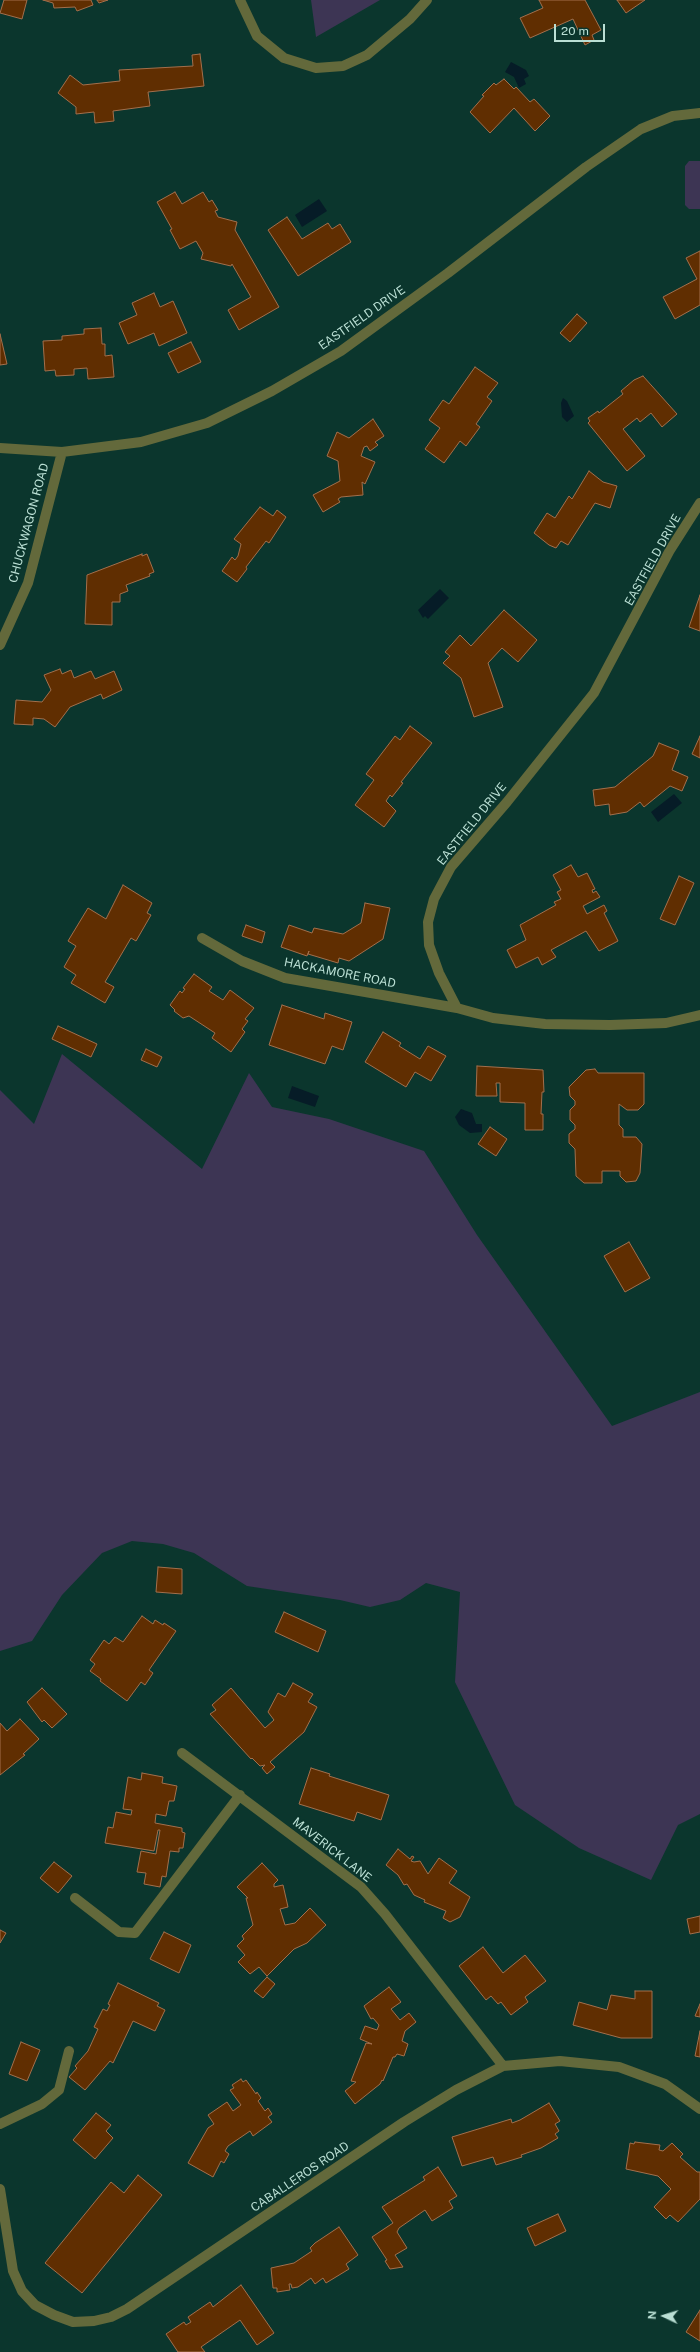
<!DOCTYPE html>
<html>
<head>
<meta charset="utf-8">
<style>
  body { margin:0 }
  #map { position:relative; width:700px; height:2352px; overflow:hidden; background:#0b362d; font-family:"Public Sans",sans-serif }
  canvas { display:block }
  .north { position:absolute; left:644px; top:2296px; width:40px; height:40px; -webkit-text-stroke:3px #0b362d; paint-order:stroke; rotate:274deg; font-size:11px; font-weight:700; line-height:16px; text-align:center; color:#badfd4 }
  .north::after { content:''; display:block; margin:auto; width:14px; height:18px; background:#badfd4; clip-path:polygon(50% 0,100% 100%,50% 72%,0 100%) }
  .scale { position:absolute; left:554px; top:24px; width:51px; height:18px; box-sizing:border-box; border:2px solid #badfd4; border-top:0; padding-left:5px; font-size:12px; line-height:14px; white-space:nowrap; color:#badfd4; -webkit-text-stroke:3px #0b362d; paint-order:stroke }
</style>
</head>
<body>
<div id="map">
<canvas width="700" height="2352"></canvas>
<div class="north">N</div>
<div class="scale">20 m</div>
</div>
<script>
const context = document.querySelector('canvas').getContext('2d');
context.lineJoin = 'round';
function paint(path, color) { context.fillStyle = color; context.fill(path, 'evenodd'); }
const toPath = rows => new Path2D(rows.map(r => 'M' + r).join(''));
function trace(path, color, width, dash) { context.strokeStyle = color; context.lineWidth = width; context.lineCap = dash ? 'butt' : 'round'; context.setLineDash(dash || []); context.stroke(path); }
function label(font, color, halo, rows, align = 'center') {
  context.font = font + ' "Public Sans",sans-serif'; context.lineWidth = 3; context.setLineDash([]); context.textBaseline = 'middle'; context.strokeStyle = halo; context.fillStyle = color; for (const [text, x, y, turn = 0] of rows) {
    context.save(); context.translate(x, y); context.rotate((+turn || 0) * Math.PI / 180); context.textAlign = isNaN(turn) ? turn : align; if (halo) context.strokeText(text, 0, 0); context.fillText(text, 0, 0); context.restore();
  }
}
paint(toPath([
  [311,0,380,0,316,37],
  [689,161,700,161,700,209,689,209,685,205,685,166],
  [62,1054,202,1169,249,1073,272,1107,329,1119,424,1151,477,1235,612,1426,700,1392,700,1814,678,1825,651,1880,579,1848,515,1805,455,1682,460,1592,426,1583,400,1600,370,1607,340,1600,247,1586,194,1553,163,1544,132,1541,102,1553,62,1595,32,1641,0,1651,0,1090,34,1124]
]), '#3d3554');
paint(toPath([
  [511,62,526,70,529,76,524,79,526,84,519,88,514,77,505,72],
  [319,199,327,211,302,227,295,215],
  [563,398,567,401,574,416,567,422,562,417,561,403],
  [440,589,449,598,428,619,425,616,423,618,418,610],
  [674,794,682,803,658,822,651,812],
  [292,1086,319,1096,315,1107,288,1098],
  [461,1109,472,1113,476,1124,482,1124,482,1132,470,1133,459,1125,455,1117]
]), '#061c27');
const building = toPath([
  [4,0,27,0,22,19,0,13,4,0],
  [43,0,91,0,93,5,77,11,75,7,54,8,53,3,43,0],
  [97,0,108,0,99,3,97,0],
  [539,0,585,0,601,30,592,35,594,40,585,45,573,19,530,38,520,18,543,8,539,0],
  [617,0,645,0,626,13,617,0],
  [200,54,204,86,148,92,150,106,113,111,114,121,95,123,94,112,76,114,76,107,58,93,70,75,83,85,120,81,119,70,193,66,192,55,200,54],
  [504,79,514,89,516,87,530,102,534,99,550,116,535,131,514,108,490,133,470,112,484,96,482,95,494,83,496,85,504,79],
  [175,192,182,204,203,192,209,202,212,200,218,210,215,211,218,217,237,222,235,230,279,307,239,330,228,310,251,297,232,264,231,266,201,259,203,253,196,241,180,249,170,230,172,229,157,202,175,192],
  [287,217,302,239,328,223,332,229,340,224,351,242,298,276,268,230,287,217],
  [700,251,700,305,675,319,663,297,697,279,686,258,700,251],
  [154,293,160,307,173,301,187,333,159,346,154,333,128,344,119,323,137,315,132,303,154,293],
  [577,314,587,323,570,342,560,333,577,314],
  [101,328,102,344,105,344,105,356,112,355,114,377,88,379,87,368,74,369,74,375,56,376,55,370,45,371,43,341,62,340,62,336,84,334,84,329,101,328],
  [0,334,7,364,0,365,0,334],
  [191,342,201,362,178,373,168,353,191,342],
  [475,367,498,383,487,397,492,401,476,424,480,427,466,446,460,441,444,463,425,449,440,428,429,420,443,400,449,404,475,367],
  [643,376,677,414,662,427,651,413,640,422,637,418,623,429,645,456,627,471,588,423,590,421,588,418,598,411,599,413,623,394,621,391,634,380,643,376],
  [373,419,384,436,375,442,378,445,370,451,367,446,364,447,361,456,375,462,365,484,362,482,363,495,341,497,338,499,340,502,323,512,313,495,340,481,338,461,327,456,337,432,349,438,373,419],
  [589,471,603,482,617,486,610,508,595,503,568,545,561,541,556,548,549,545,534,533,547,513,555,518,569,496,572,499,589,471],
  [260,507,273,516,277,510,286,517,269,543,266,541,246,567,247,569,237,582,222,571,232,557,235,560,238,556,241,544,234,539,260,507],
  [142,554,142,556,147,554,154,572,149,574,150,576,126,585,128,591,120,594,120,602,112,602,112,625,85,624,87,575,142,554],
  [700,595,700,631,689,627,700,595],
  [504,610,537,640,518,662,502,648,488,663,503,707,474,717,461,678,443,663,450,656,445,652,460,635,471,646,504,610],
  [60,669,62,674,71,670,74,678,91,671,95,679,114,671,122,690,103,699,101,694,70,707,55,727,44,719,33,718,33,725,14,724,16,700,42,702,51,690,44,675,60,669],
  [410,726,432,743,401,782,403,783,392,797,390,795,386,801,396,811,384,827,355,805,374,780,366,774,395,736,400,740,410,726],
  [700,736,700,758,692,754,700,736],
  [659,743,679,751,672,770,688,777,682,791,670,786,644,807,640,802,627,812,610,815,609,804,595,806,593,790,615,787,653,756,659,743],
  [571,865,578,877,587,873,595,889,592,890,593,893,596,891,600,897,583,906,587,914,604,905,607,911,604,913,618,941,599,951,586,931,551,950,556,957,542,965,538,957,516,968,507,950,526,940,520,925,556,905,554,902,561,899,557,892,561,890,553,875,571,865],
  [679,876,694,883,675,925,660,919,679,876],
  [123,885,152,903,147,913,151,915,136,941,131,938,105,982,114,987,105,1003,71,983,76,975,64,967,76,946,68,941,88,908,106,919,123,885],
  [365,903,390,908,383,939,349,961,339,958,338,963,308,954,309,951,307,956,281,947,289,925,312,933,314,928,343,934,361,923,365,903],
  [246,925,265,932,262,943,242,936,246,925],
  [194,974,212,987,209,991,223,1000,230,990,254,1008,245,1019,248,1021,242,1029,245,1032,231,1052,212,1038,215,1033,189,1016,183,1018,174,1011,175,1010,170,1005,180,991,182,993,185,989,183,988,194,974],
  [282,1005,324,1019,325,1013,352,1022,343,1050,332,1046,325,1064,269,1045,282,1005],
  [58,1026,97,1044,91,1057,52,1039,58,1026],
  [383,1032,401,1043,399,1046,420,1059,428,1046,446,1056,431,1081,415,1072,406,1087,365,1062,383,1032],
  [146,1049,162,1057,157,1067,141,1060,146,1049],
  [477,1066,543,1070,544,1092,542,1092,541,1114,543,1114,543,1130,525,1130,525,1103,500,1102,500,1083,496,1083,497,1096,476,1096,477,1066],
  [595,1069,598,1073,644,1073,644,1104,638,1110,627,1110,619,1104,619,1125,623,1129,623,1137,636,1137,642,1144,640,1173,636,1181,626,1182,620,1176,620,1171,602,1171,602,1183,584,1183,576,1176,575,1149,569,1143,569,1134,575,1129,575,1125,570,1120,570,1110,575,1105,575,1101,570,1096,569,1087,586,1070,595,1069],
  [490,1127,507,1139,496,1156,478,1144,490,1127],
  [629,1242,650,1278,625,1292,604,1256,629,1242],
  [158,1567,182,1569,182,1594,156,1592,158,1567],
  [284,1612,326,1631,318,1652,275,1632,284,1612],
  [142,1616,153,1624,155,1620,163,1625,164,1623,176,1631,149,1670,153,1673,145,1685,141,1682,127,1701,100,1681,101,1679,90,1671,95,1664,90,1660,104,1640,109,1644,115,1637,123,1642,142,1616],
  [293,1683,313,1694,308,1702,317,1707,304,1732,270,1762,275,1767,267,1774,262,1768,265,1765,260,1766,252,1758,251,1759,210,1714,216,1710,212,1705,231,1688,265,1728,274,1720,268,1712,278,1693,285,1697,293,1683],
  [42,1688,67,1714,52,1728,44,1720,42,1722,27,1702,42,1688],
  [20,1719,39,1739,23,1754,25,1755,0,1775,0,1723,7,1731,20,1719],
  [311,1768,330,1774,329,1776,389,1795,381,1820,357,1812,354,1821,299,1804,311,1768],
  [142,1773,163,1777,162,1783,177,1786,174,1801,169,1801,166,1816,156,1814,155,1823,182,1828,182,1832,185,1833,183,1848,179,1848,179,1852,170,1851,166,1877,162,1876,160,1887,144,1884,146,1873,137,1872,141,1851,156,1854,160,1830,158,1830,154,1851,105,1843,108,1827,113,1828,116,1812,131,1815,132,1810,123,1809,128,1777,141,1780,142,1773],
  [398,1849,410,1859,412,1856,414,1857,411,1861,414,1862,420,1861,428,1874,439,1858,457,1871,449,1883,470,1897,460,1917,450,1922,443,1918,446,1911,424,1902,425,1900,414,1895,407,1884,404,1885,398,1875,386,1865,398,1849],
  [54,1862,72,1876,58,1893,40,1878,54,1862],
  [262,1863,278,1880,274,1884,274,1887,283,1885,288,1907,280,1909,285,1925,295,1923,310,1908,326,1925,307,1943,294,1949,267,1976,259,1967,250,1974,238,1962,245,1955,237,1946,244,1939,242,1936,253,1925,246,1898,248,1898,237,1887,262,1863],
  [700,1916,700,1932,690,1934,687,1919,700,1916],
  [0,1930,6,1933,0,1943,0,1930],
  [164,1932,191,1945,179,1973,150,1959,164,1932],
  [483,1947,503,1973,525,1955,546,1981,525,1997,528,2002,511,2015,501,2002,498,2004,491,1996,486,2000,459,1966,483,1947],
  [267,1977,275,1984,263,1998,254,1991,267,1977],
  [118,1983,159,2003,157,2006,165,2010,155,2031,133,2021,113,2063,110,2061,85,2090,69,2077,77,2068,75,2066,88,2051,98,2029,94,2027,103,2009,107,2011,110,2005,108,2004,118,1983],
  [389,1987,401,2002,391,2009,400,2020,409,2013,416,2022,405,2031,402,2041,408,2044,404,2056,397,2054,395,2057,393,2057,383,2081,382,2080,380,2084,355,2104,345,2091,356,2082,351,2081,366,2043,372,2044,360,2039,365,2026,377,2030,379,2025,373,2018,371,2019,364,2006,389,1987],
  [635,1991,652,1991,652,2038,621,2038,573,2025,579,2002,607,2010,611,1995,635,1999,635,1991],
  [700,2004,700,2017,695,2016,700,2004],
  [700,2031,700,2057,695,2056,700,2031],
  [21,2042,40,2050,27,2081,9,2074,21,2042],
  [241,2079,243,2082,246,2080,256,2094,257,2092,261,2098,258,2101,265,2111,268,2108,272,2114,268,2117,272,2122,253,2136,250,2131,228,2146,225,2151,229,2154,224,2163,221,2161,213,2177,188,2163,208,2128,214,2124,208,2115,227,2102,233,2111,241,2105,230,2090,234,2088,232,2085,241,2079],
  [549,2103,560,2121,555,2124,559,2131,555,2134,558,2138,541,2148,521,2155,522,2157,496,2165,493,2157,462,2166,452,2137,511,2119,512,2123,520,2120,549,2103],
  [96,2113,111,2125,106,2131,113,2138,95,2159,73,2140,96,2113],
  [635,2142,660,2145,659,2150,663,2151,672,2143,683,2154,680,2157,697,2172,700,2172,700,2199,678,2222,670,2215,666,2219,654,2207,671,2189,658,2176,626,2169,630,2143,634,2144,635,2142],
  [438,2167,457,2196,449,2201,453,2208,432,2221,425,2210,399,2228,397,2232,407,2248,395,2255,403,2267,390,2269,385,2261,387,2260,372,2237,393,2223,382,2207,425,2180,423,2177,438,2167],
  [138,2175,162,2195,82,2293,45,2263,111,2182,124,2193,138,2175],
  [558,2214,566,2231,535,2246,527,2228,558,2214],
  [339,2227,358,2255,346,2264,349,2269,326,2283,323,2278,315,2284,311,2278,298,2287,292,2288,291,2284,289,2284,290,2290,277,2292,277,2288,273,2288,271,2268,294,2263,312,2251,310,2248,315,2243,339,2227],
  [241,2285,274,2333,257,2345,240,2320,201,2347,205,2352,178,2352,166,2334,184,2322,186,2325,191,2322,188,2317,210,2302,213,2307,241,2285],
  [700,2310,700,2341,686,2332,700,2310]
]);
paint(building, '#602e01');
trace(building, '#a36f4c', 1);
trace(toPath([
  [240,0,257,36,284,58,316,68,343,66,367,55,410,19,427,0],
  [0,448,62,452,141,442,207,423,272,391,341,351,448,273,586,167,641,129,673,116,700,113],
  [0,645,28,583,62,452],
  [202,938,242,961,285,978,457,1008,493,1018,545,1024,610,1025,666,1023,700,1015],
  [457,1008,439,973,429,945,428,922,434,899,451,867,507,802,594,693,670,550,700,503],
  [182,1753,361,1887,385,1914,503,2066],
  [75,1898,119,1932,135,1933,240,1795],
  [0,2124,42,2104,59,2090,69,2051],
  [0,2189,13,2271,22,2291,35,2305,54,2315,73,2322,94,2321,111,2317,127,2309,404,2122,456,2090,503,2066,560,2061,619,2067,665,2084,700,2109]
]), '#63693b', 10);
label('12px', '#badfd4', '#0b362d', [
  ["EASTFIELD DRIVE",362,318,-35],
  ["CHUCKWAGON ROAD",29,523,-75],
  ["EASTFIELD DRIVE",653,560,-61],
  ["EASTFIELD DRIVE",472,824,-51],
  ["HACKAMORE ROAD",340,973,11],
  ["MAVERICK LANE",332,1850,38],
  ["CABALLEROS ROAD",300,2177,-34]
]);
</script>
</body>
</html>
